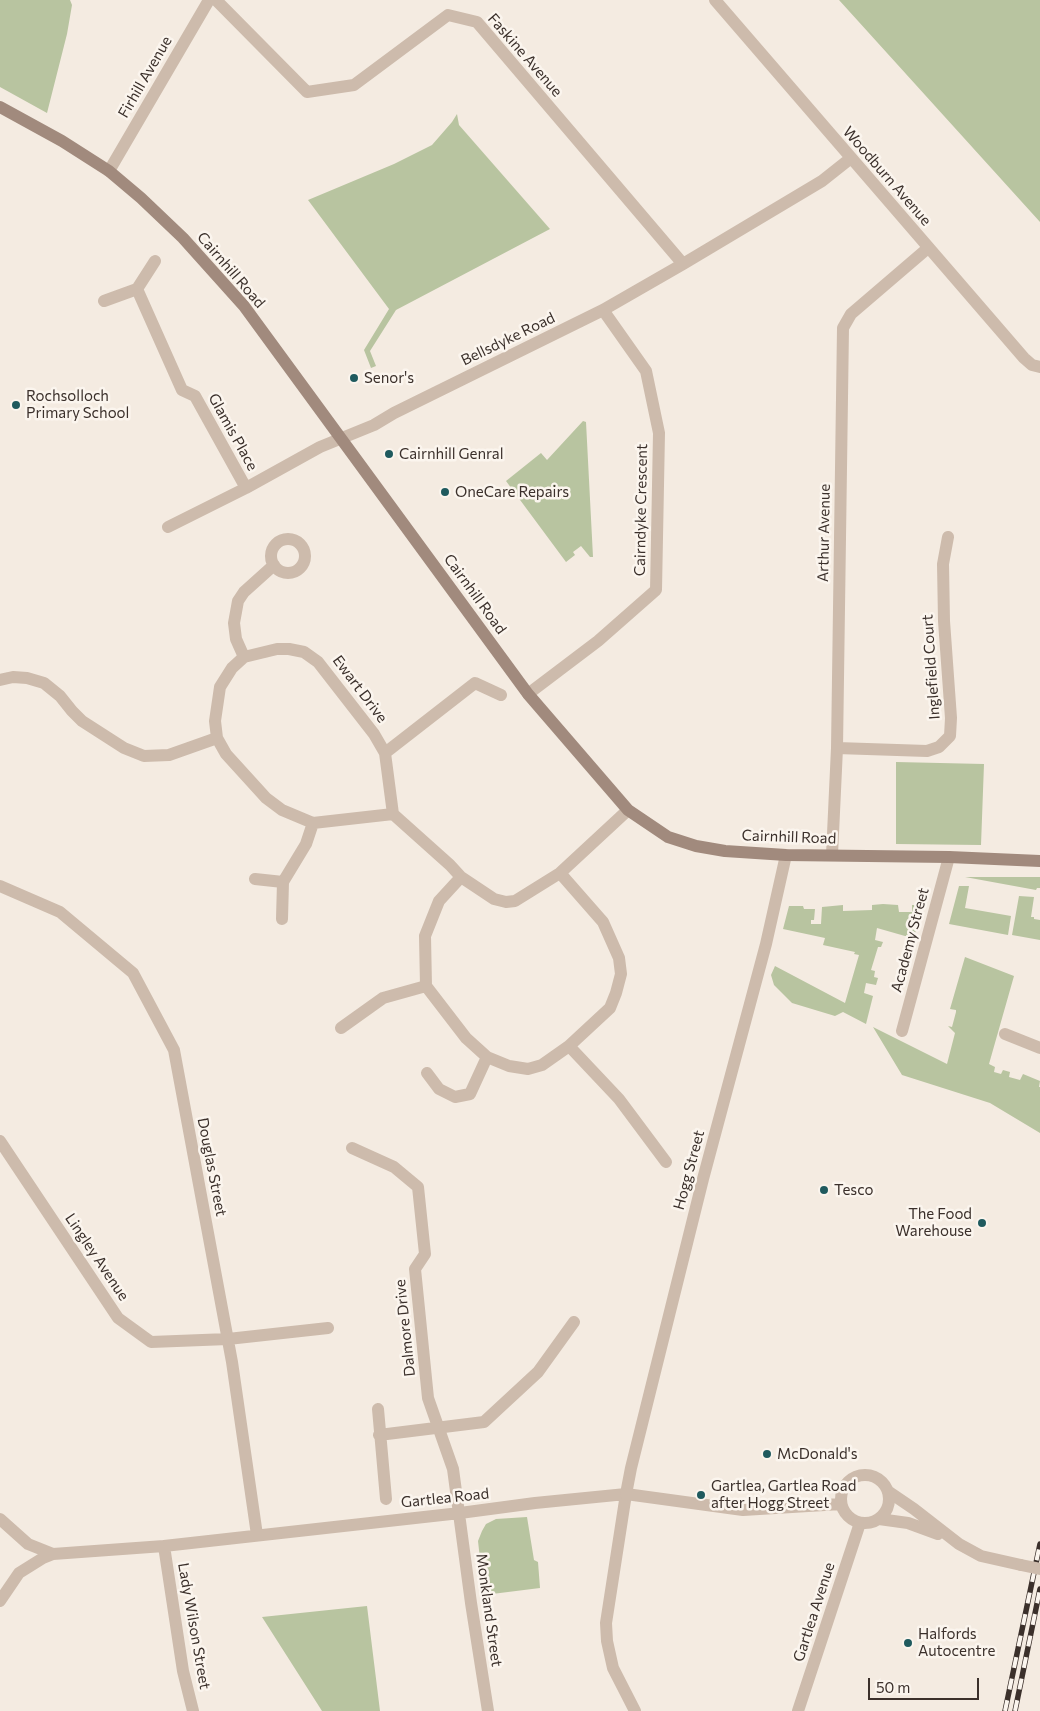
<!DOCTYPE html>
<html>
<head>
<meta charset="utf-8">
<style>
  body { margin:0 }
  #map { position:relative; width:1040px; height:1711px; overflow:hidden; background:#f4ebe1; font-family:Commissioner,sans-serif }
  canvas { display:block }
  .scale { position:absolute; left:868px; top:1678px; width:111px; height:22px; box-sizing:border-box; border:2px solid #3b302b; border-top:0; padding-left:6px; font-size:15px; line-height:18px; white-space:nowrap; color:#3b302b; -webkit-text-stroke:4px #fbf5ee; paint-order:stroke }
</style>
</head>
<body>
<div id="map">
<canvas width="1040" height="1711"></canvas>
<div class="scale">50 m</div>
</div>
<script>
const context = document.querySelector('canvas').getContext('2d');
context.lineJoin = 'round';
function paint(path, color) { context.fillStyle = color; context.fill(path, 'evenodd'); }
const toPath = rows => new Path2D(rows.map(r => 'M' + r).join(''));
function trace(path, color, width, dash) { context.strokeStyle = color; context.lineWidth = width; context.lineCap = dash ? 'butt' : 'round'; context.setLineDash(dash || []); context.stroke(path); }
function label(font, color, halo, rows, align = 'center') {
  context.font = font + ' Commissioner,sans-serif'; context.lineWidth = 5; context.setLineDash([]); context.textBaseline = 'middle'; context.strokeStyle = halo; context.fillStyle = color; for (const [text, x, y, turn = 0] of rows) {
    context.save(); context.translate(x, y); context.rotate((+turn || 0) * Math.PI / 180); context.textAlign = isNaN(turn) ? turn : align; if (halo) context.strokeText(text, 0, 0); context.fillText(text, 0, 0); context.restore();
  }
}
paint(toPath([
  [0,0,70,0,72,5,67,34,47,113,0,87],
  [839,0,1040,0,1040,222],
  [457,114,459,125,550,229,396,310,370,351,376,366,371,368,364,350,389,309,308,200,394,164,432,145,452,122],
  [583,421,586,422,593,557,590,557,581,546,573,552,575,555,566,562,506,481,541,453,547,460],
  [896,762,984,764,981,845,896,844],
  [965,877,1040,877,1040,888,1037,888,1036,890],
  [959,886,969,886,965,908,1011,916,1008,935,949,924],
  [1019,896,1034,897,1031,917,1034,917,1034,919,1040,920,1040,940,1012,935],
  [883,904,898,905,899,912,912,912,912,905,923,905,914,937,905,936,877,928,875,940,883,942,881,947,878,947,871,970,875,971,874,977,878,978,876,985,866,983,864,993,873,996,866,1024,843,1012,835,1016,792,1003,774,985,771,975,775,966,845,1003,859,955,854,954,855,952,823,945,825,938,783,929,789,906,803,906,804,909,815,909,814,920,811,920,811,924,821,924,822,907,843,905,843,911,872,910,872,905],
  [965,957,1014,976,989,1064,995,1067,994,1072,1001,1074,1003,1070,1010,1072,1009,1077,1020,1080,1023,1074,1040,1081,1039,1087,1040,1087,1040,1133,990,1103,902,1075,873,1027,947,1064,955,1033,948,1026,952,1027,956,1012,956,1010,950,1009],
  [527,1517,534,1560,538,1562,540,1588,484,1595,478,1541,482,1531,486,1524,496,1519],
  [367,1606,380,1711,322,1711,262,1617]
]), '#b8c4a0');
trace(toPath([
  [216,0,307,92,354,85,448,15,477,22,683,264],
  [715,0,1024,358,1032,365,1040,367],
  [109,171,209,0],
  [137,289,182,390,195,396,246,488],
  [104,301,137,289,155,261],
  [168,527,246,488,320,447,374,425,394,413,603,310,683,264,822,181,851,158],
  '271 556a17 17 0 1 1 34 0a17 17 0 1 1-34 0Z',
  [244,657,236,639,234,623,238,601,244,592,274,565],
  [0,680,13,677,27,678,44,683,60,696,72,711,82,721,124,748,144,756,169,755,217,738],
  [528,694,598,641,656,590,659,433,646,371,603,310],
  [837,748,927,751,939,747,950,736,951,718,944,621,943,564,948,537],
  [385,753,475,683,501,695],
  [393,814,313,823,282,810,266,798,226,754,217,738,215,721,220,687,232,668,244,657,277,649,289,649,304,652,318,662,374,734,385,753,393,814,450,865,461,877,494,899,506,902,515,901,560,873,628,810],
  [832,855,837,748,843,328,851,314,928,248],
  [461,877,439,901,425,936,426,986,466,1038,487,1057,509,1066,528,1069,542,1065,569,1046,610,1008,616,993,621,974,619,958,603,922,560,873],
  [255,879,283,882],
  [0,886,60,912,133,973,174,1050,232,1362,257,1535],
  [282,919,283,882,306,844,313,823],
  [341,1028,383,998,426,986],
  [902,1031,949,857],
  [1005,1034,1040,1048],
  [569,1046,619,1099,666,1162],
  [427,1073,439,1089,455,1097,470,1094,487,1057],
  [0,1141,118,1318,151,1342,228,1339,328,1328],
  [352,1148,394,1167,418,1187,425,1254,415,1269,428,1398,453,1469,471,1603,488,1711],
  [378,1409,386,1499],
  [379,1435,484,1422,538,1372,574,1322],
  [0,1519,28,1544,53,1554],
  [164,1546,183,1671,193,1711],
  [0,1601,19,1573,43,1558,53,1554,164,1546,460,1513,535,1503,626,1494],
  [635,1711,613,1668,607,1641,606,1623,626,1494,631,1468,703,1179,766,944,786,855],
  [798,1711,860,1523]
]), '#cdbbac', 12);
trace(toPath([
  '841 1499a24 24 0 1 1 48 0a24 24 0 1 1-48 0Z',
  [889,1492,914,1509,959,1544,981,1556,1021,1565],
  [626,1494,743,1510,841,1504],
  [879,1519,908,1523,938,1534]
]), '#cdbbac', 12);
trace(toPath([
  [0,107,62,141,109,171,141,198,183,238,244,306,528,694,628,810,668,837,696,846,725,851,786,855,949,857,1040,861]
]), '#a18a7d', 12);
const rail = toPath([
  [1005,1711,1040,1544],
  [1015,1711,1040,1589]
]);
trace(rail, '#3b302b', 5.5);
trace(rail, '#fbf5ee', 4, [11]);
trace(toPath([
  [1021,1565,1040,1569]
]), '#cdbbac', 12);
for (const [x, y, r, color] of [
  [354,378,5,"#1f5a5e"],
  [16,405,5,"#1f5a5e"],
  [389,454,5,"#1f5a5e"],
  [445,492,5,"#1f5a5e"],
  [824,1190,5,"#1f5a5e"],
  [982,1223,5,"#1f5a5e"],
  [767,1454,5,"#1f5a5e"],
  [701,1495,5,"#1f5a5e"],
  [908,1643,5,"#1f5a5e"]
]) { const dot = new Path2D(); dot.arc(x, y, r, 0, 2 * Math.PI); context.fillStyle = color; context.fill(dot); trace(dot, '#fbf5ee', 2); }
label('15px', '#3b302b', '#fbf5ee', [
  ["Faskine Avenue",525,55,49],
  ["Firhill Avenue",145,77,-60],
  ["Woodburn Avenue",887,176,49],
  ["Cairnhill Road",231,270,49],
  ["Bellsdyke Road",508,339,-26],
  ["Glamis Place",233,432,61],
  ["Cairndyke Crescent",641,510,-89],
  ["Arthur Avenue",824,533,-89],
  ["Cairnhill Road",475,594,54],
  ["Inglefield Court",931,667,-94],
  ["Ewart Drive",360,689,53],
  ["Cairnhill Road",789,837,2],
  ["Academy Street",910,940,-75],
  ["Douglas Street",212,1167,79],
  ["Hogg Street",689,1170,-75],
  ["Lingley Avenue",97,1257,56],
  ["Dalmore Drive",405,1328,-96],
  ["Gartlea Road",445,1498,-6],
  ["Monkland Street",489,1610,82],
  ["Gartlea Avenue",814,1612,-72],
  ["Lady Wilson Street",194,1626,80]
]);
label('15px', '#3b302b', '#fbf5ee', [
  ["Senor's",364,378],
  ["Rochsolloch",26,396],
  ["Primary School",26,413],
  ["Cairnhill Genral",399,454],
  ["OneCare Repairs",455,492],
  ["Tesco",834,1190],
  ["The Food",972,1214,"right"],
  ["Warehouse",972,1231,"right"],
  ["McDonald's",777,1454],
  ["Gartlea, Gartlea Road",711,1486],
  ["after Hogg Street",711,1503],
  ["Halfords",918,1634],
  ["Autocentre",918,1651]
], 'left');
</script>
</body>
</html>
